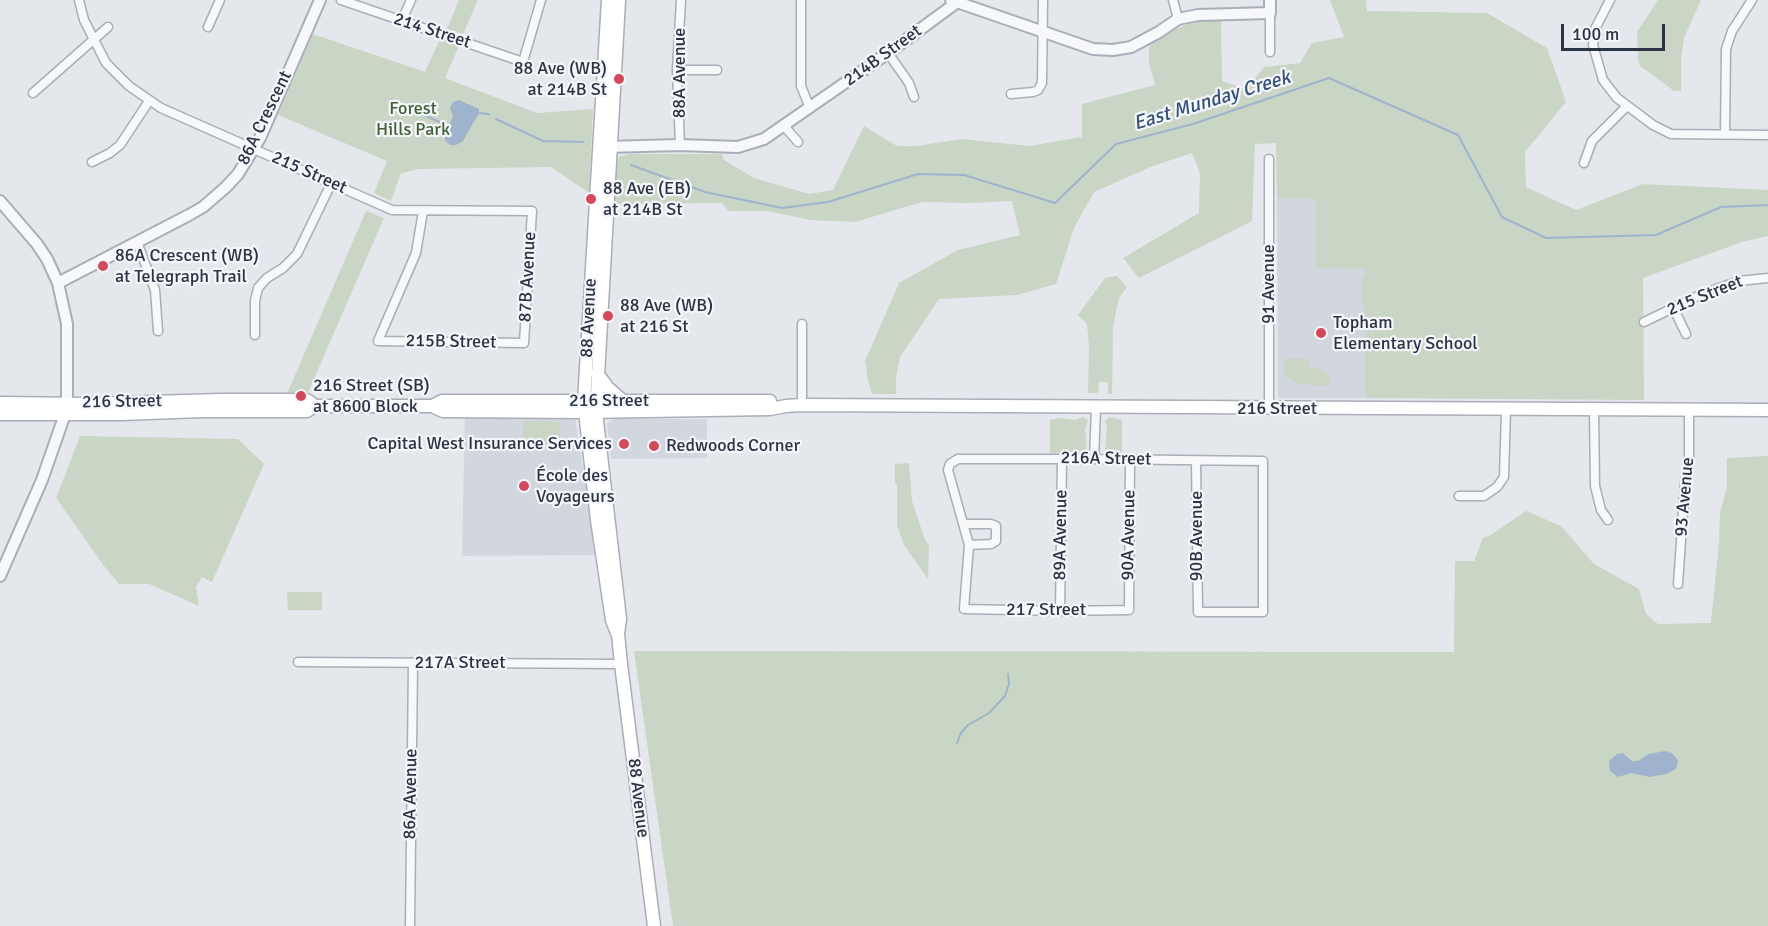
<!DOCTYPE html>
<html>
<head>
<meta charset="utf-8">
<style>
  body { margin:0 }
  #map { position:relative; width:1768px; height:926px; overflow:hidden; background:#e4e7ec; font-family:Signika,sans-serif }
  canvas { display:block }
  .scale { position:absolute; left:1561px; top:24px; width:104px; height:27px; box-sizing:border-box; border:3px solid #2b3445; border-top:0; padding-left:8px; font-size:18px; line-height:21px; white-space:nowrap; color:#2b3445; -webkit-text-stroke:4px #f4f6f9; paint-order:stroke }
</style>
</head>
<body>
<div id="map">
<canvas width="1768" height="926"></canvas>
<div class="scale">100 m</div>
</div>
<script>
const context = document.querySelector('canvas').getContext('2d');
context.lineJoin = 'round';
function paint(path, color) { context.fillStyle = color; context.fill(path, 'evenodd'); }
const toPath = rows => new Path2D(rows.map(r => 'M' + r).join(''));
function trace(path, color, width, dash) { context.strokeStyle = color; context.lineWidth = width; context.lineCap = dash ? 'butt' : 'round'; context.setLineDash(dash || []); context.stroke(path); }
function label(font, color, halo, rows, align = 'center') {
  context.font = font + ' Signika,sans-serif'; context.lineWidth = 4.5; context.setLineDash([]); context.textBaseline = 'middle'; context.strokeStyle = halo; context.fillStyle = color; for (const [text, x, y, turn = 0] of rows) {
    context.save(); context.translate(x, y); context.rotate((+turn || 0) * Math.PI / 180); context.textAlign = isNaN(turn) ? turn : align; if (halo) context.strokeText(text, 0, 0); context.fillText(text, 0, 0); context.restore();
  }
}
paint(toPath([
  [1277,198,1316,198,1365,268,1365,398,1278,398],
  [465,414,575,416,596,555,462,556],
  [614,419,707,419,707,458,611,459,607,424]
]), '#d2d6de');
paint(toPath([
  [459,0,478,0,463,34,447,29],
  [1330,0,1366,0,1367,11,1487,13,1547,48,1566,102,1525,152,1526,187,1576,210,1643,184,1768,190,1768,236,1742,242,1643,278,1644,400,1365,398,1365,306,1362,305,1362,277,1365,276,1364,269,1316,268,1316,199,1277,198,1276,143,1255,144,1252,221,1139,278,1123,258,1199,213,1200,173,1192,153,1153,166,1094,192,1074,228,1056,284,1017,295,939,299,900,357,896,377,896,394,872,394,868,381,865,361,899,283,958,250,1020,235,1012,201,968,203,922,202,855,222,811,220,767,211,729,211,721,203,614,204,617,161,619,157,629,154,722,154,724,160,754,178,809,194,833,190,864,126,897,146,917,146,961,139,1030,146,1082,137,1082,104,1155,85,1149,63,1149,45,1167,33,1192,22,1221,19,1222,81,1246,89,1264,67,1300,63,1312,43,1344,37],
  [1658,0,1701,0,1684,38,1681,60,1681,91,1674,91,1640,66,1638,59,1637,32],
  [313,34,425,72,440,39,459,46,445,78,537,113,593,109,589,193,551,167,419,169,401,173,391,201,374,193,387,161,278,115],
  [366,211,384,218,306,397,286,396],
  [1117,276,1127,287,1119,298,1113,326,1112,394,1108,394,1108,382,1099,382,1098,393,1088,393,1089,345,1087,324,1078,315,1105,278],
  [1285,359,1309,359,1310,368,1317,368,1329,374,1329,386,1299,384,1284,376],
  [1083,417,1088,420,1085,429,1087,451,1084,452,1050,453,1050,420,1061,418,1075,420],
  [1110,417,1122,420,1122,453,1108,453,1105,450,1107,428,1105,421],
  [523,421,560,422,560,445,523,444],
  [80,436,238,439,264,464,212,582,202,577,196,587,199,606,149,584,119,584,104,566,56,498],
  [1768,456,1768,926,673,926,634,651,1454,652,1455,561,1474,561,1483,538,1491,535,1526,511,1561,526,1594,564,1639,589,1646,614,1658,624,1711,623,1719,543,1720,513,1727,487,1727,458],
  [909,463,912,501,925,540,929,545,928,579,904,545,897,525,897,484,895,484,895,464],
  [287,592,322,592,322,610,288,610]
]), '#c9d6c5');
paint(toPath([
  [459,100,479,109,479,113,463,141,456,145,450,145,445,140,445,133,453,117,450,108,453,102],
  [1665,751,1672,753,1678,760,1676,769,1666,774,1650,777,1631,773,1618,777,1610,771,1609,761,1617,754,1623,753,1632,761,1638,761,1649,754]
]), '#9fb4cc');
trace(toPath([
  [391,100,448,126],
  [479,113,489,114],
  [496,119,543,141,583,142],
  [631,165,705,192,782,208,828,202,918,174,964,175,1055,203,1116,144,1193,124,1329,78,1458,135,1502,217,1546,238,1656,235,1721,207,1768,205],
  [957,743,961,733,968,725,989,713,1005,696,1009,684,1008,674]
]), '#9fb4cc', 2);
const minor = toPath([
  [79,0,84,20,106,63,129,86,161,108,392,210,532,211,524,343,378,341,416,253,423,211],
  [341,0,523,62,541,0],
  [801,0,801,86,810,108],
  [1173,0,1178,19],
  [1610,0,1595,29,1593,45,1603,80,1617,98,1653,125,1671,134,1768,135],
  [1270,13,1270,52],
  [401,22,411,0],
  [208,27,220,0],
  [888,53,909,83,914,97],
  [677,70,717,70],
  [33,93,108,27],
  [1011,94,1033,92,1038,90,1042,83,1043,0],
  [784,126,798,142],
  [1725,135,1726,49,1732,31,1752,0],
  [680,145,677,70,681,0],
  [1269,159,1269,409],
  [92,162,110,153,120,145,149,101],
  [1584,163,1592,141,1627,106],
  [137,242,155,290,158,331],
  [1673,307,1686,334],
  [1644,322,1700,295,1739,281,1768,278],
  [802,324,802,405],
  [255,335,255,301,258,288,267,278,283,268,297,254,331,184],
  [1594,410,1595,486,1601,510,1608,520],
  [1094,459,1096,408],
  [1130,460,1129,610,1060,611,964,609,969,545,948,470,950,464,958,459,1094,459,1263,461,1263,612,1198,612,1196,461],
  [1459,496,1484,496,1497,487,1504,477,1506,410],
  [964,524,991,524,996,526,996,541,991,544,969,545],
  [1678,584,1685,483,1689,461,1689,410],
  [1060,611,1062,459],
  [298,662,621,664],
  [410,926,413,663]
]);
const tertiary = toPath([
  [951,0,1093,49,1113,50,1131,47,1159,32,1178,19,1198,15,1270,13,1270,0],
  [605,147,680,145,738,147,764,139,888,53,956,3],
  [0,201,37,244,47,259,58,283,67,324,67,396,65,414,42,480,0,576],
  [58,283,189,215,203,207,226,187,238,174,260,138,320,0]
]);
const secondary = toPath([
  [608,0,584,402,597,520,612,620,617,633],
  [619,0,596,412,620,619,618,634,621,664,654,926],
  [597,373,608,388,623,401],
  [0,403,83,404,220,400,307,400,315,406],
  [432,406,442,401,770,401],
  [0,414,121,414,202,411,307,411,315,406,432,406,443,411,585,412,770,409,786,406,802,405,1768,410]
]);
trace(minor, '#a9aeb7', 11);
trace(tertiary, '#a9aeb7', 14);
trace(secondary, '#a9aeb7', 15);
trace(minor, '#f7f8fa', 8);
trace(tertiary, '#f7f8fa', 10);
trace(secondary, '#fff', 12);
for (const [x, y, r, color] of [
  [619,79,6,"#d1495b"],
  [591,199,6,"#d1495b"],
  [103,266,6,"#d1495b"],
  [608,316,6,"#d1495b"],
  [1321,333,6,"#d1495b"],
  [301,396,6,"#d1495b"],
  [624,444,6,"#d1495b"],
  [654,446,6,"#d1495b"],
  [524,486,6,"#d1495b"]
]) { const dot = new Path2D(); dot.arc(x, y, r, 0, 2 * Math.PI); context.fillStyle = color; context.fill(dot); trace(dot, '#f4f6f9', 2); }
label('18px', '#2b3445', '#f4f6f9', [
  ["214 Street",432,31,18],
  ["214B Street",883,56,-36],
  ["88A Avenue",680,73,-90],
  ["86A Crescent",265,118,-64],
  ["215 Street",309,173,24],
  ["87B Avenue",528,277,-87],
  ["91 Avenue",1269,284,-90],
  ["215 Street",1705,296,-22],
  ["88 Avenue",589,318,-87],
  ["215B Street",451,342,1],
  ["216 Street",609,401],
  ["216 Street",122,402,-1],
  ["216 Street",1277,409],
  ["216A Street",1106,459,1],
  ["93 Avenue",1685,497,-85],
  ["89A Avenue",1061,535,-89],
  ["90A Avenue",1129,535,-89],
  ["90B Avenue",1197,536,-90],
  ["217 Street",1046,610],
  ["217A Street",460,663],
  ["86A Avenue",411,794,-89],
  ["88 Avenue",638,798,83]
]);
label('18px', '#2b3445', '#f4f6f9', [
  ["88 Ave (WB)",607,69,"right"],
  ["at 214B St",607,90,"right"],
  ["88 Ave (EB)",603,189],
  ["at 214B St",603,210],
  ["86A Crescent (WB)",115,256],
  ["at Telegraph Trail",115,277],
  ["88 Ave (WB)",620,306],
  ["at 216 St",620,327],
  ["Topham",1333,323],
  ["Elementary School",1333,344],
  ["216 Street (SB)",313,386],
  ["at 8600 Block",313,407],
  ["Capital West Insurance Services",612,444,"right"],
  ["Redwoods Corner",666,446],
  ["École des",536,476],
  ["Voyageurs",536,497]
], 'left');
label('18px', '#3f6138', '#f4f6f9', [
  ["Forest",413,109],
  ["Hills Park",413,130]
]);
label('italic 20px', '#34527a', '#f4f6f9', [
  ["East Munday Creek",1212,101,-17]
]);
</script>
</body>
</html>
